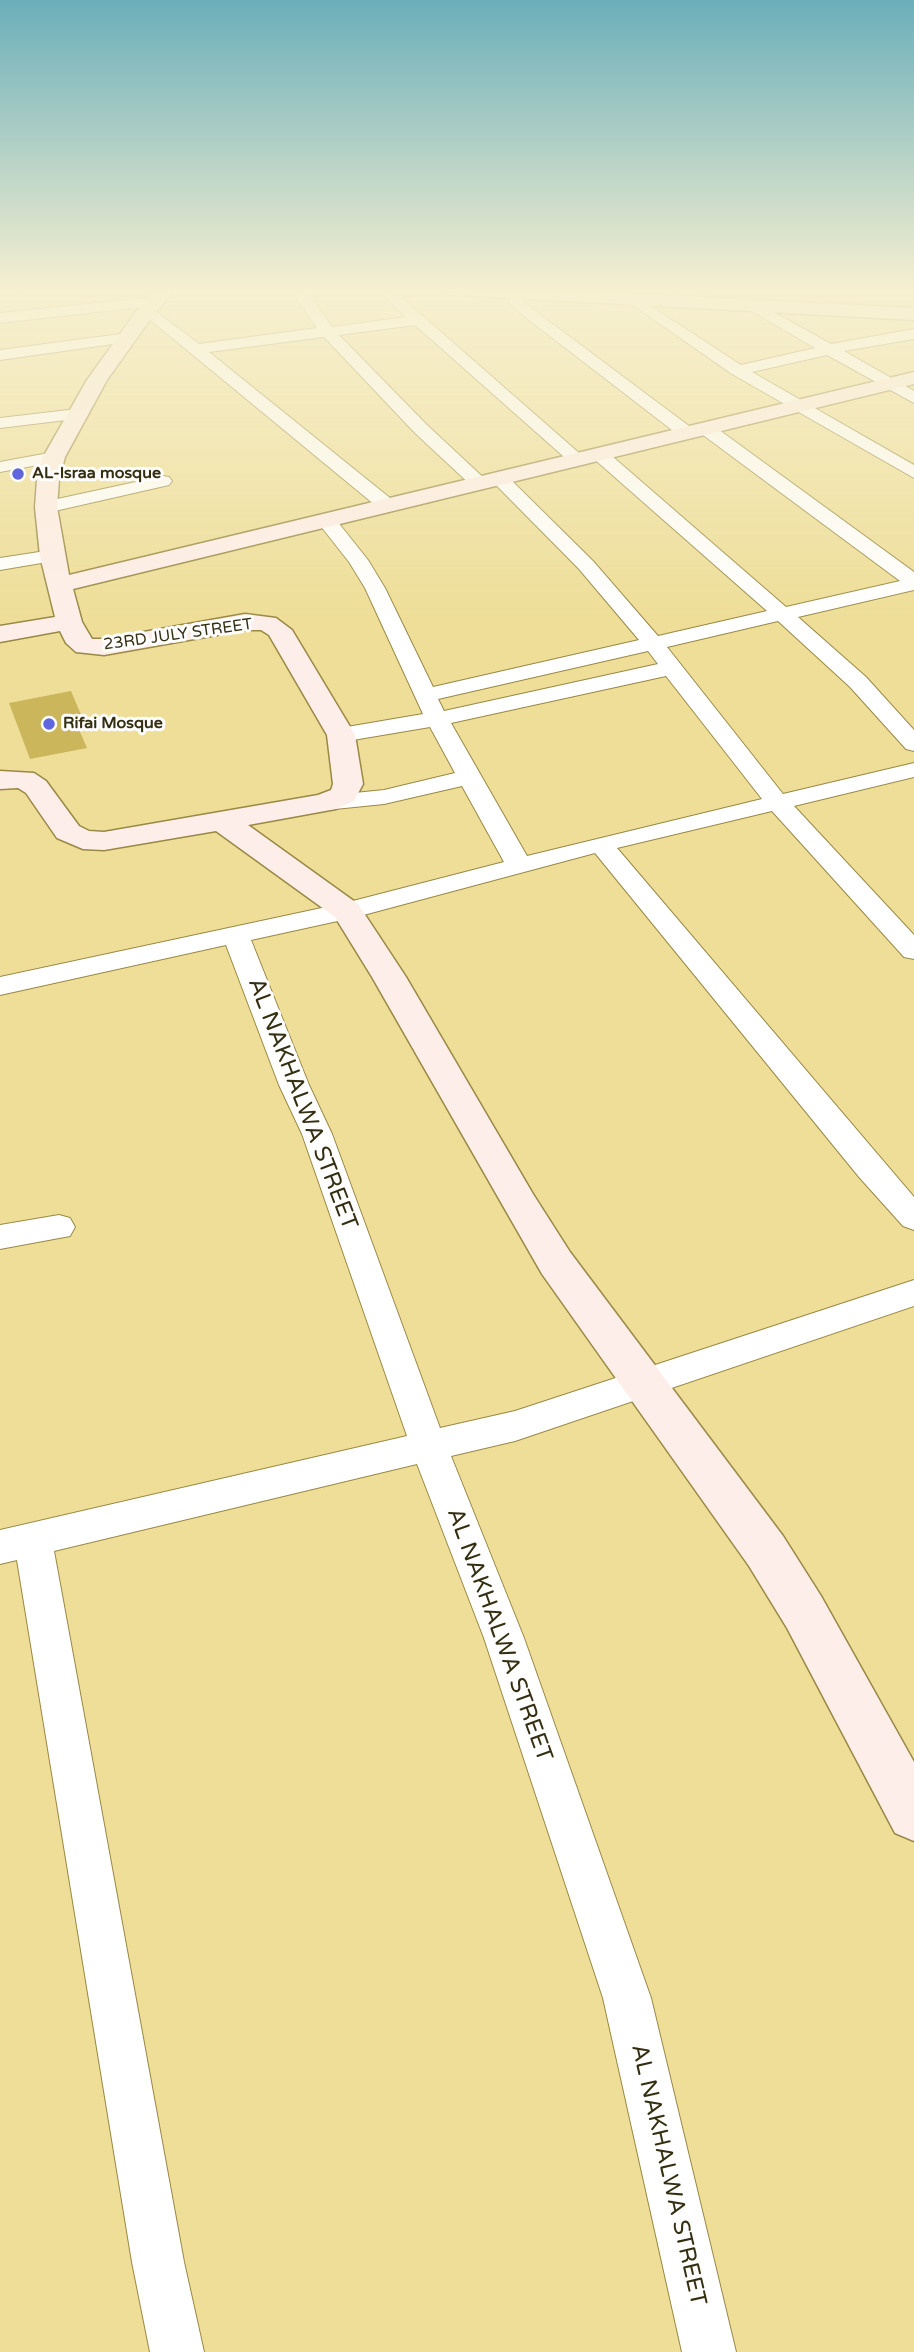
<!DOCTYPE html>
<html>
<head>
<meta charset="utf-8">
<style>
  body { margin:0 }
  canvas { display:block; background:#eede98 }
</style>
</head>
<body>
<canvas width="914" height="2352"></canvas>
<script>
const context = document.querySelector('canvas').getContext('2d');
context.lineJoin = 'round';
function paint(path, color) { context.fillStyle = color; context.fill(path, 'evenodd'); }
const toPath = rows => new Path2D(rows.map(r => 'M' + r).join(''));
function trace(path, color, width, dash) { context.strokeStyle = color; context.lineWidth = width; context.lineCap = dash ? 'butt' : 'round'; context.setLineDash(dash || []); context.stroke(path); }
function label(font, color, halo, rows, align = 'center') {
  context.font = font + ' "Varela Round",sans-serif'; context.lineWidth = 6; context.setLineDash([]); context.textBaseline = 'middle'; context.strokeStyle = halo; context.fillStyle = color; for (const [text, x, y, turn = 0] of rows) {
    context.save(); context.translate(x, y); context.rotate((+turn || 0) * Math.PI / 180); context.textAlign = isNaN(turn) ? turn : align; if (halo) context.strokeText(text, 0, 0); context.fillText(text, 0, 0); context.restore();
  }
}
paint(toPath([
  [71,691,85,724,77,725,87,748,30,759,9,703]
]), '#cbb65b');
const street = toPath([
  [0,289,35,289,28,293,0,294,0,289],
  [290,289,305,289,332,327,406,317,376,289,392,289,587,460,584,464,572,464,415,325,339,335,427,425,486,480,489,484,486,488,474,488,415,433,324,337,209,352,395,502,397,506,388,512,381,510,142,313,139,310,142,307,0,323,0,313,155,297,162,301,160,304,149,306,199,344,317,328,290,289],
  [515,290,520,291,523,301,530,307,693,429,696,433,693,437,681,437,520,313,509,302,508,294,515,290],
  [635,296,741,365,815,348,750,310,747,307,750,304,755,302,831,344,914,329,914,339,844,351,914,391,914,403,827,355,752,372,914,465,914,478,732,374,630,303,628,300,635,296],
  [128,333,134,335,136,338,134,341,0,360,0,350,128,333],
  [77,409,86,414,83,418,0,428,0,418,77,409],
  [705,423,711,424,914,572,914,590,798,617,866,677,914,730,914,751,906,749,850,687,778,621,667,647,783,794,914,763,914,777,794,806,914,935,914,959,904,957,772,811,617,848,914,1197,914,1230,903,1226,859,1177,595,853,356,917,251,940,309,1085,332,1134,440,1428,515,1411,914,1280,914,1306,515,1441,451,1456,524,1638,651,1998,736,2352,682,2352,603,1998,484,1638,417,1464,54,1551,184,2262,204,2352,150,2352,132,2262,17,1560,0,1564,0,1530,407,1436,302,1134,279,1085,226,945,0,995,0,977,345,903,504,862,462,786,384,804,325,810,316,808,313,803,316,798,325,796,384,790,455,773,430,727,341,742,333,740,329,735,333,730,341,728,423,714,365,588,349,562,316,520,319,516,333,516,368,560,385,588,433,687,639,640,579,569,494,483,491,479,494,475,500,474,506,475,593,561,658,636,767,611,593,458,590,454,599,449,605,450,786,607,900,581,699,432,696,428,705,423],
  [648,651,658,664,444,711,438,699,648,651],
  [666,676,762,799,527,856,451,723,666,676],
  [54,452,63,457,60,461,0,472,0,462,54,452],
  [163,476,169,477,172,481,169,485,46,513,37,507,39,503,163,476],
  [52,550,59,552,62,556,59,560,0,570,0,558,52,550],
  [59,1215,70,1218,75,1227,70,1236,0,1249,0,1225,59,1215]
]);
const secondary = toPath([
  [157,289,176,289,154,314,107,380,65,457,59,480,57,507,69,575,914,372,914,384,73,589,82,622,92,639,104,639,245,614,276,618,292,630,355,735,363,784,354,801,336,809,248,825,358,904,406,977,533,1194,570,1252,783,1536,821,1596,914,1762,914,1841,895,1833,787,1628,749,1566,542,1274,372,977,335,917,216,831,104,850,83,849,57,838,26,793,18,788,0,789,0,771,34,773,46,781,79,826,89,831,104,832,318,795,331,790,333,784,327,735,269,635,261,630,245,630,104,655,76,652,66,643,60,631,0,642,0,626,55,617,40,556,35,507,37,480,43,457,87,380,140,306,157,289],
  [430,289,548,289,914,308,914,320,439,294,430,289]
]);
trace(street, '#998945', 2);
trace(secondary, '#998945', 3);
paint(street, '#fff');
paint(secondary, '#feeee9');
const sky = context.createLinearGradient(0, 0, 0, 619);
sky.addColorStop(0, '#6bafba');
sky.addColorStop(0.47, '#f7f0d1');
sky.addColorStop(1, '#f7f0d100');
context.fillStyle = sky;
context.fillRect(0, 0, 914, 619);
for (const [x, y, r, color] of [
  [18,474,7,"#5f66de"],
  [49,724,7,"#5f66de"]
]) { const dot = new Path2D(); dot.arc(x, y, r, 0, 2 * Math.PI); context.fillStyle = color; context.fill(dot); trace(dot, '#fefefe', 2.5); }
label('bold 16px', '#352f12', '#fefefe', [
  ["AL-Israa mosque",32,474],
  ["Rifai Mosque",63,724]
], 'left');
label('16px', '#352f12', '#fefefe', [
  ["23RD JULY STREET",178,635,-8]
]);
label('23px', '#352f12', '#fefefe', [
  ["AL NAKHALWA STREET",302,1104,69],
  ["AL NAKHALWA STREET",499,1635,70],
  ["AL NAKHALWA STREET",668,2175,77]
]);
</script>
</body>
</html>
